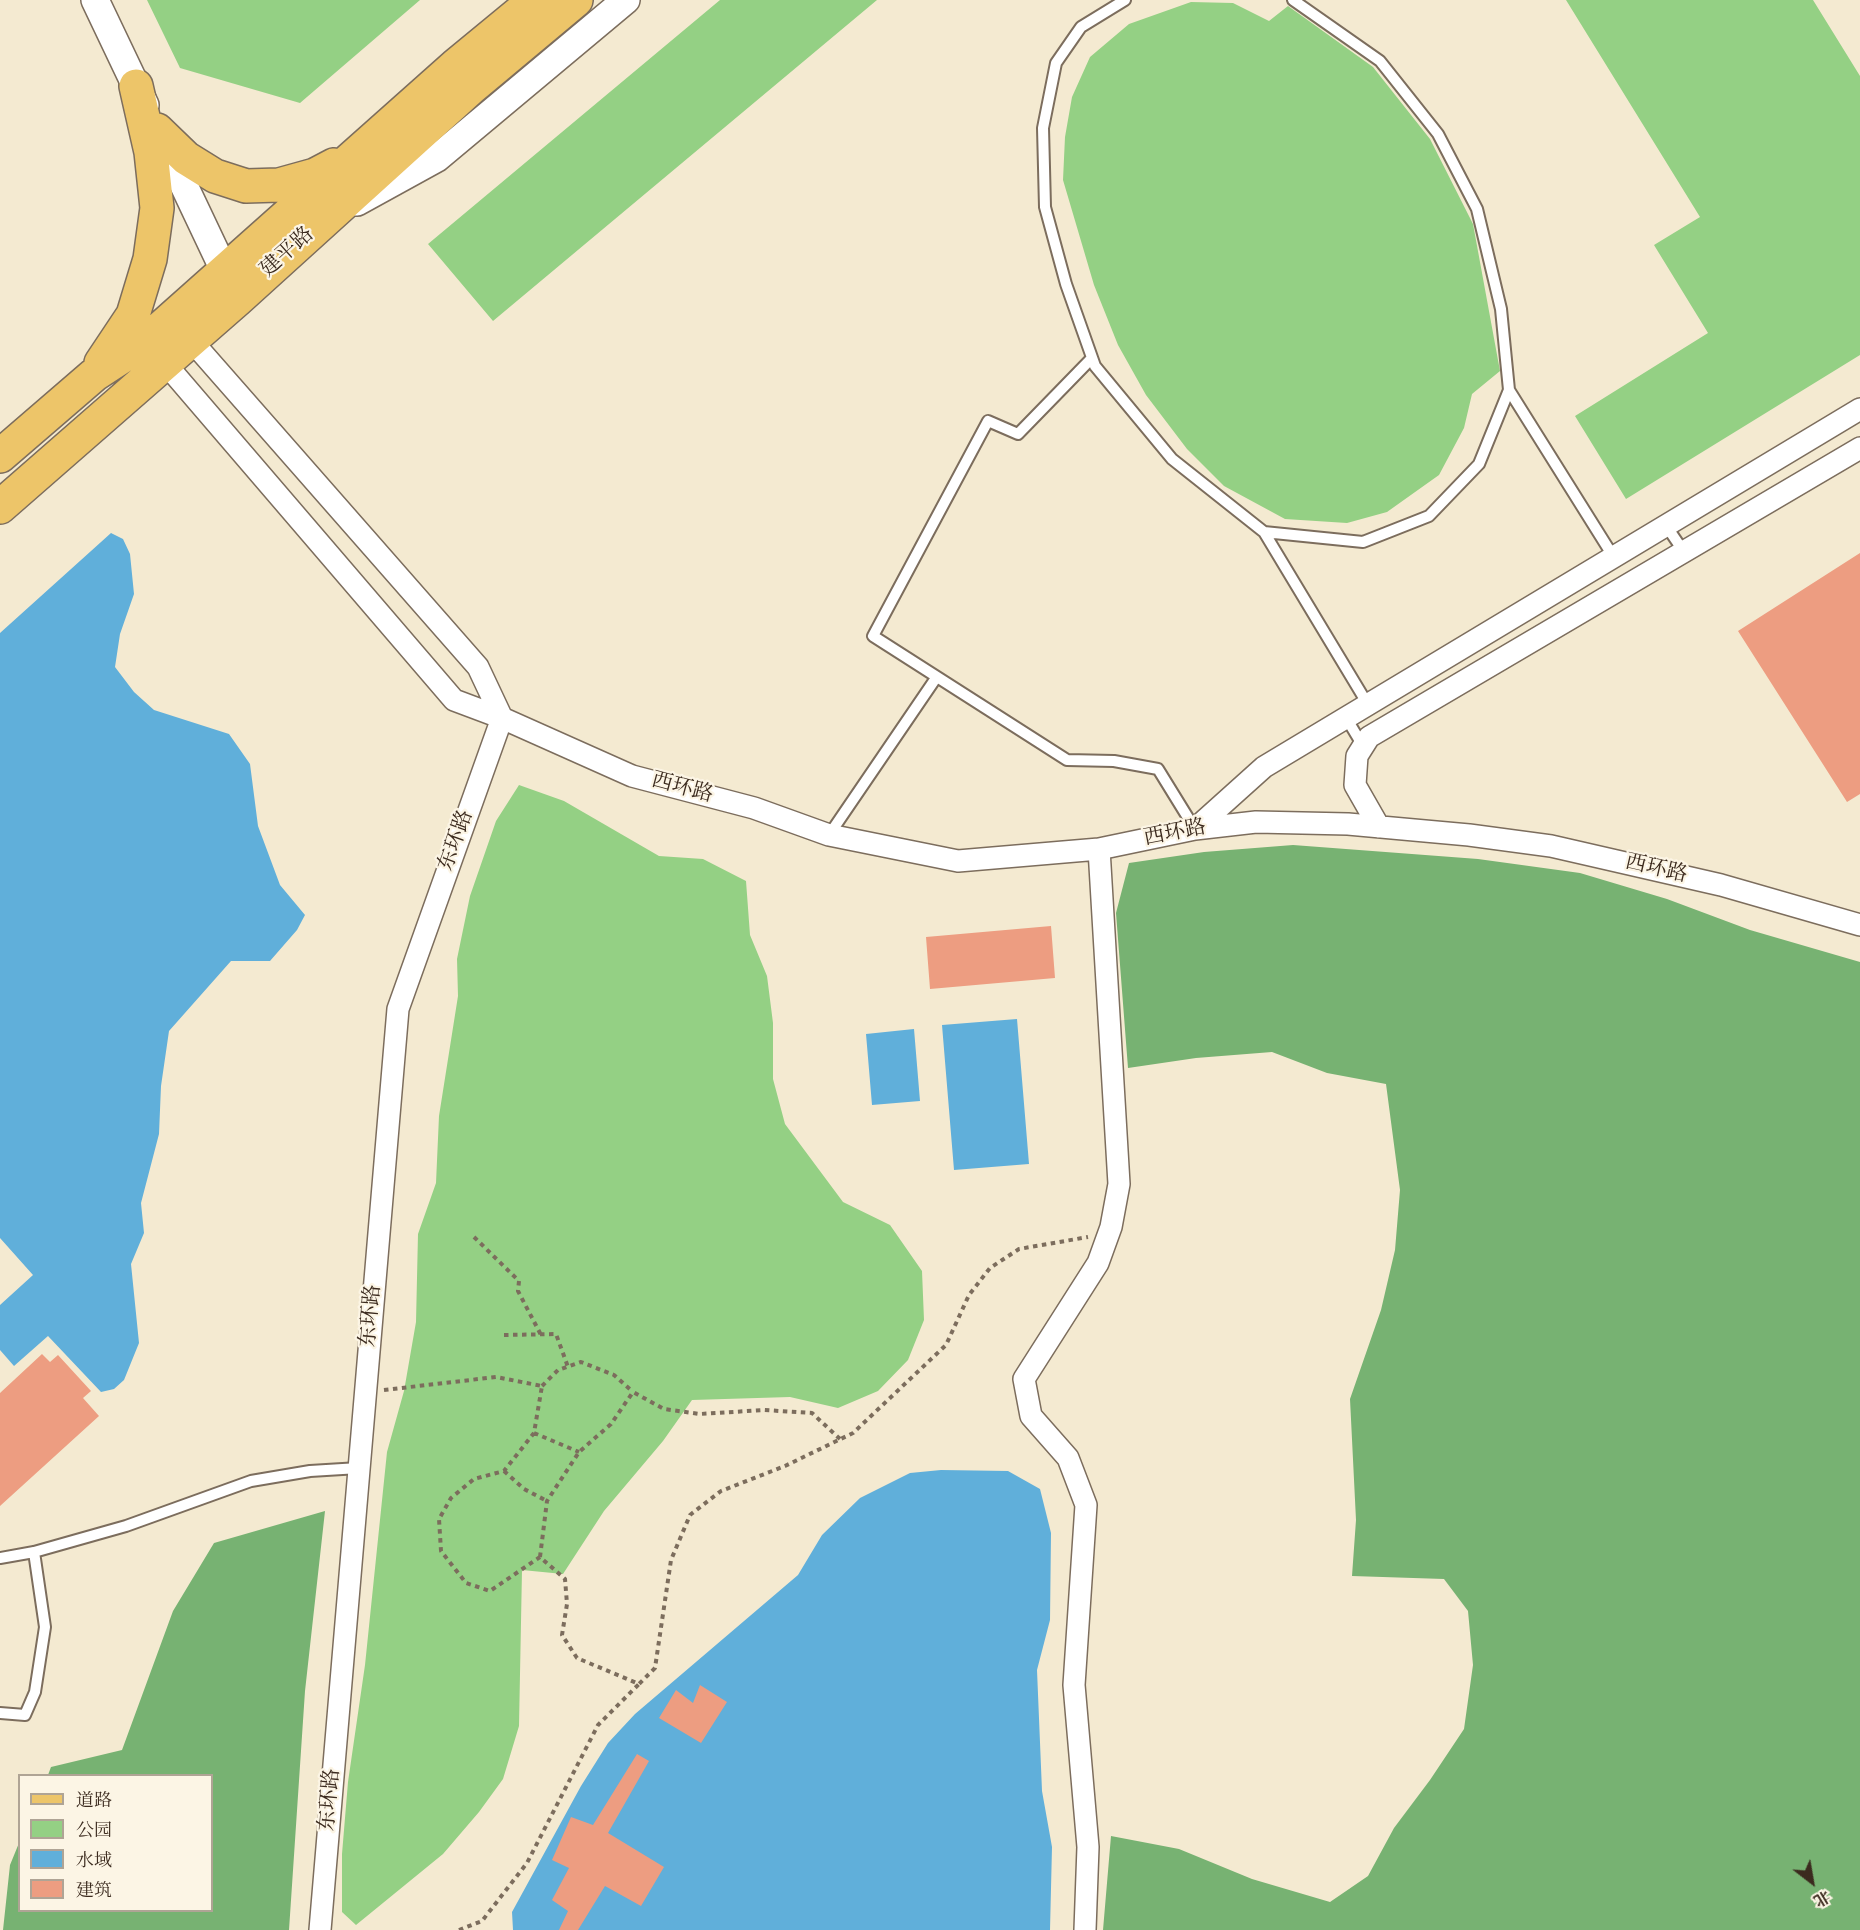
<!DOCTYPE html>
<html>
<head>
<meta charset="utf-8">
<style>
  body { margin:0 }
  #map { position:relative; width:1860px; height:1930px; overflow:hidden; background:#f4ead1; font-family:"IM FELL English","Noto Serif SC",serif }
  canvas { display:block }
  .legend { position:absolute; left:18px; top:1774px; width:195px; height:138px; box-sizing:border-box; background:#fcf5e5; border:2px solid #afa495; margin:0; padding:8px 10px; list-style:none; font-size:18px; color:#3b2a1e }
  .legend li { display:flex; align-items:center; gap:12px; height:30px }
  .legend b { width:30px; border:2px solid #afa495 }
  .north { position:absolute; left:1782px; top:1852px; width:60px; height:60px; -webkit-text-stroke:4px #fcf5e5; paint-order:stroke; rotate:149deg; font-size:16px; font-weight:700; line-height:24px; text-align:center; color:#3b2a1e }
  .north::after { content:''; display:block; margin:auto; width:21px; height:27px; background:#3b2a1e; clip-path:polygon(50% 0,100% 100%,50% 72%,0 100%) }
</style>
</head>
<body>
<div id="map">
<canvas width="1860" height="1930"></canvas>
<ul class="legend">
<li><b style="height:8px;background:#edc569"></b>道路</li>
<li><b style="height:16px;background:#94d084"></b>公园</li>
<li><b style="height:16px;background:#60afda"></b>水域</li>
<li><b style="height:16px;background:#ed9d81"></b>建筑</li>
</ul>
<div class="north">北</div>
</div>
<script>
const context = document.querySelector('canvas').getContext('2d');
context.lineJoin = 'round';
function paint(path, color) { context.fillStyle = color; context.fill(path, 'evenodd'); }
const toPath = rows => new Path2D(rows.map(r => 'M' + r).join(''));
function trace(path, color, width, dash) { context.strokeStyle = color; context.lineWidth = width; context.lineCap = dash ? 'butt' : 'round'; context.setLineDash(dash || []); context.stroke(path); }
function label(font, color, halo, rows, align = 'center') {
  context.font = font + ' "IM FELL English","Noto Serif SC",serif'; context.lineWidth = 4.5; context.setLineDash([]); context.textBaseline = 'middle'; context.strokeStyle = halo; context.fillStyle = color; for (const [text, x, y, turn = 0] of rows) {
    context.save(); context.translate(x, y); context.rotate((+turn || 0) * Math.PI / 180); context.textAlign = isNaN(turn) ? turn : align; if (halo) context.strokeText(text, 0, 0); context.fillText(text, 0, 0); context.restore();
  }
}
paint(toPath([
  [147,0,420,0,300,103,180,68],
  [720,0,877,0,493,321,428,244],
  [1566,0,1813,0,1860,76,1860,355,1626,499,1575,416,1708,333,1654,245,1700,217],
  [1191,2,1233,3,1269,21,1288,6,1373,67,1430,139,1473,224,1500,371,1472,394,1464,428,1439,475,1387,512,1347,523,1285,519,1224,486,1187,449,1146,395,1118,345,1094,285,1063,180,1065,137,1072,97,1090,57,1129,24],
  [519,785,564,801,659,856,703,859,746,881,750,935,767,976,773,1023,773,1079,785,1124,843,1202,890,1225,922,1271,924,1320,908,1360,878,1391,838,1408,790,1397,692,1400,663,1441,604,1511,563,1574,522,1570,519,1726,503,1779,479,1812,443,1854,356,1925,342,1912,342,1854,348,1782,365,1665,387,1452,404,1391,416,1322,418,1234,436,1183,439,1116,458,996,457,959,470,896,496,821]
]), '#94d084');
paint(toPath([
  [1293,845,1478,859,1580,873,1667,899,1750,930,1860,962,1860,1930,1103,1930,1111,1836,1179,1849,1252,1879,1330,1902,1368,1876,1394,1828,1430,1780,1464,1729,1473,1665,1468,1611,1444,1579,1352,1576,1356,1520,1350,1399,1381,1310,1395,1250,1400,1190,1386,1084,1327,1073,1272,1052,1196,1058,1128,1068,1116,913,1129,863,1204,852],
  [325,1511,305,1691,289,1930,3,1930,10,1865,19,1843,20,1910,212,1910,212,1776,48,1775,51,1767,122,1750,173,1611,214,1543]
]), '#77b272');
paint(toPath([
  [111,533,123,539,130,554,134,594,120,634,115,667,134,692,154,710,229,734,250,764,258,826,280,885,305,915,297,930,270,961,231,961,169,1031,161,1086,159,1134,141,1203,144,1233,131,1264,139,1343,124,1380,114,1389,101,1392,48,1336,14,1366,0,1350,0,1305,33,1275,0,1238,0,633],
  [1017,1019,1029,1164,954,1170,942,1025],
  [914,1029,920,1101,872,1105,866,1034],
  [941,1470,1008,1471,1040,1489,1051,1533,1050,1620,1037,1670,1042,1791,1052,1847,1050,1930,513,1930,512,1912,581,1786,608,1743,635,1714,798,1575,822,1535,860,1498,910,1473]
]), '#60afda');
paint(toPath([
  [1860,553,1860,794,1847,802,1738,631],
  [1051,926,1055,978,930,989,926,937],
  [42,1354,50,1362,58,1355,91,1391,83,1398,99,1416,0,1506,0,1393],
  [700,1685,727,1702,701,1743,659,1718,676,1690,693,1703],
  [637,1754,649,1761,608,1833,664,1867,641,1906,605,1886,578,1930,559,1930,568,1911,552,1900,569,1868,552,1860,571,1817,593,1825]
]), '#ed9d81');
const service = toPath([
  [1125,0,1081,27,1056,63,1043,128,1045,207,1066,284,1095,366,1172,459,1264,532,1367,703],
  [1293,0,1380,61,1438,134,1477,209,1501,309,1509,390,1613,556],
  [1092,358,1018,434,988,421,873,636,1067,760,1114,761,1158,769,1195,829],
  [1665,524,1684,552],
  [1264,532,1363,542,1429,516,1479,464,1509,390],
  [1345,716,1363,746],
  [829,835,936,678],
  [0,1558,34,1552,126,1526,251,1481,310,1471,359,1468],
  [0,1713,25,1715,35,1692,45,1627,34,1552]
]);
const minor = toPath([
  [183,331,478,667,502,718],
  [158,355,454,700,502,718,632,776,754,808,829,835,958,861,1099,849,1195,829,1256,822,1348,824,1469,835,1551,846,1721,885,1860,925],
  [1379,827,1355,785,1357,756,1369,737,1860,448],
  [1195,829,1264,767,1860,409],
  [320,1930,398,1009,502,718],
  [1085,1930,1088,1847,1074,1685,1086,1505,1068,1458,1031,1416,1024,1379,1098,1263,1111,1227,1119,1184,1099,849]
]);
const tertiary = toPath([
  [95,0,145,105],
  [162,139,233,289],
  [357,202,437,158,626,0]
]);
const primary = toPath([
  [157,130,186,158,215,176,246,186,279,185,315,175,334,165],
  [101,363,133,315,150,259,157,208,151,152,136,86],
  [0,456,94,375,146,341,455,66,535,0],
  [0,507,238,299,472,87,576,0]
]);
trace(service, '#7c6d5d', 14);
trace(minor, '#7c6d5d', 24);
trace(tertiary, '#7c6d5d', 30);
trace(primary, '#7c6d5d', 36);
trace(toPath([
  [474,1237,519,1281,518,1291,541,1335],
  [504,1335,556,1334,568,1367],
  [542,1386,558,1370,581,1362,614,1375,633,1392],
  [384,1390,496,1377,542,1386,534,1433,504,1471,474,1479,451,1498,439,1519,441,1551,466,1583,490,1591,540,1557,565,1579,567,1604,562,1635,577,1658,639,1684,655,1668,671,1560,690,1515,721,1491,785,1466,853,1433,946,1345,969,1295,990,1268,1019,1249,1088,1237],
  [534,1433,579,1452],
  [504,1471,524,1489,547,1501],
  [540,1557,547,1501,579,1452,611,1424,633,1392,664,1409,700,1414,764,1410,812,1413,840,1439],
  [459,1930,482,1921,527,1863,598,1725,639,1684]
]), '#7c6d5d', 4, [4.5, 4.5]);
trace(service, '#fff', 10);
trace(minor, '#fff', 21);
trace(tertiary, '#fff', 27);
trace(primary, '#edc569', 33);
label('21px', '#3b2a1e', '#fcf5e5', [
  ["建平路",288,253,-42],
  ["西环路",682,789,15],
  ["西环路",1175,834,-11],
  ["东环路",457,841,-70],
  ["西环路",1656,870,13],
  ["东环路",372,1316,-85],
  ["东环路",331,1800,-85]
]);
</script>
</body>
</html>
